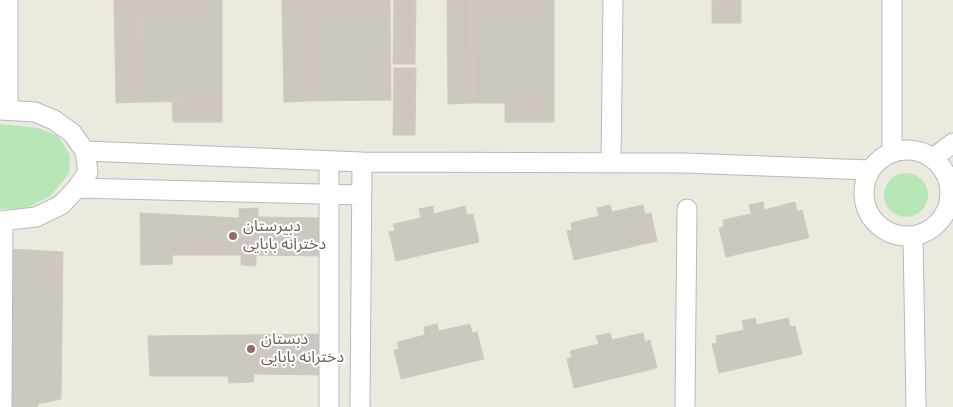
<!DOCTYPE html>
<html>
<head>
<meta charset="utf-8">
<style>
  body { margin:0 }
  canvas { display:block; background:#ece9de }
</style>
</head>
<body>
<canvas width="953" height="407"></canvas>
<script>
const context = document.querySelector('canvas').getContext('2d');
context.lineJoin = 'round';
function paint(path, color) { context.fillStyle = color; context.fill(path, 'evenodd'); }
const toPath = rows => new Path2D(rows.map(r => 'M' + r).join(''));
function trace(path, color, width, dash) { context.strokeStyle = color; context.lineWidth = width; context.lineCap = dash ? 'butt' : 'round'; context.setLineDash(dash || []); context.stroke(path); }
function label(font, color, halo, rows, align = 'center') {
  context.font = font + ' "Fira Sans Condensed","Noto Sans Arabic",sans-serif'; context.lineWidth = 4; context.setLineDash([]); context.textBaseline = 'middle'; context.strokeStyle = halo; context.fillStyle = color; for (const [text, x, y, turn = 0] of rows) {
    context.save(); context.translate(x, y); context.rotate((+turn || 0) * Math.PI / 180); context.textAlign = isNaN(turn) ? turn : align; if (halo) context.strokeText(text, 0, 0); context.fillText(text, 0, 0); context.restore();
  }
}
paint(toPath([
  [0,124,38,128,58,136,70,155,69,174,50,196,24,209,0,209],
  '884 195a22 22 0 1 1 44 0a22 22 0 1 1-44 0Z'
]), '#b7e7b7');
const building = toPath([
  [114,0,138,0,140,102,116,103,114,0],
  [138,0,222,0,222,101,140,102,138,0],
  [282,0,307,0,308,101,284,102,282,0],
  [307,0,390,0,391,100,308,101,307,0],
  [394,0,416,0,415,64,393,64,394,0],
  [447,0,471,0,473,103,448,104,447,0],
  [471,0,554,0,554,103,473,103,471,0],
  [712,0,741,0,741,23,712,23,712,0],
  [394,68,416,68,415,135,393,135,394,68],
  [222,101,222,122,173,122,172,102,222,101],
  [505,103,554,103,554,122,505,122,505,103],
  [763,202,764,210,795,202,797,211,802,210,809,238,726,257,719,228,724,227,723,220,751,214,749,205,763,202],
  [610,205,612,212,643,205,645,214,651,213,657,241,574,260,567,231,572,230,571,223,599,216,597,208,610,205],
  [433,206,434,214,465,206,467,215,473,214,479,242,396,261,389,232,395,231,393,224,421,218,419,209,433,206],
  [258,208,258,217,324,218,326,256,256,255,256,266,241,265,241,255,173,255,172,264,141,265,140,213,239,218,239,209,258,208],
  [11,249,63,252,61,399,38,404,37,407,11,407,11,249],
  [755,318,757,325,788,318,790,327,795,326,802,354,719,373,712,344,717,343,716,336,744,330,742,321,755,318],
  [437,324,439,331,470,324,472,333,477,332,484,359,401,379,394,350,399,349,397,342,425,335,424,327,437,324],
  [610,333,612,340,643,333,645,342,650,340,657,368,574,388,567,359,572,357,570,351,599,344,596,336,610,333],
  [324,334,323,375,254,374,253,382,229,383,228,376,150,376,148,336,324,334]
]);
paint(building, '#ccc7bf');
trace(building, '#d1cabc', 1);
const minor = toPath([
  [8,0,8,110],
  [892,0,892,152],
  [0,110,35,112,54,120,72,133,85,151,88,172,77,188,61,205,36,217,0,221],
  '864 193a43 43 0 1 1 86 0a43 43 0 1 1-86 0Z',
  [85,151,362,162,684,163,870,170],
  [933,158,953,143],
  [611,163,613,0],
  [77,188,361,195],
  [913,236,916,407],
  [2,407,3,221],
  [329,407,329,161],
  [360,407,362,162],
  [685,407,687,209]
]);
trace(minor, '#b6b9bf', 21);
trace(minor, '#fff', 19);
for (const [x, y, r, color] of [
  [233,236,5,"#8d6e63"],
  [251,349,5,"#8d6e63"]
]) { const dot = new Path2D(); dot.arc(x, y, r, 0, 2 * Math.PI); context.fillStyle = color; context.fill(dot); trace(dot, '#fff', 2); }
label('16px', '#785e54', '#fff', [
  ["دبیرستان",243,227],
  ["دخترانه بابایی",243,245],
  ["دبستان",261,340],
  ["دخترانه بابایی",261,358]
], 'left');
</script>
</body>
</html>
